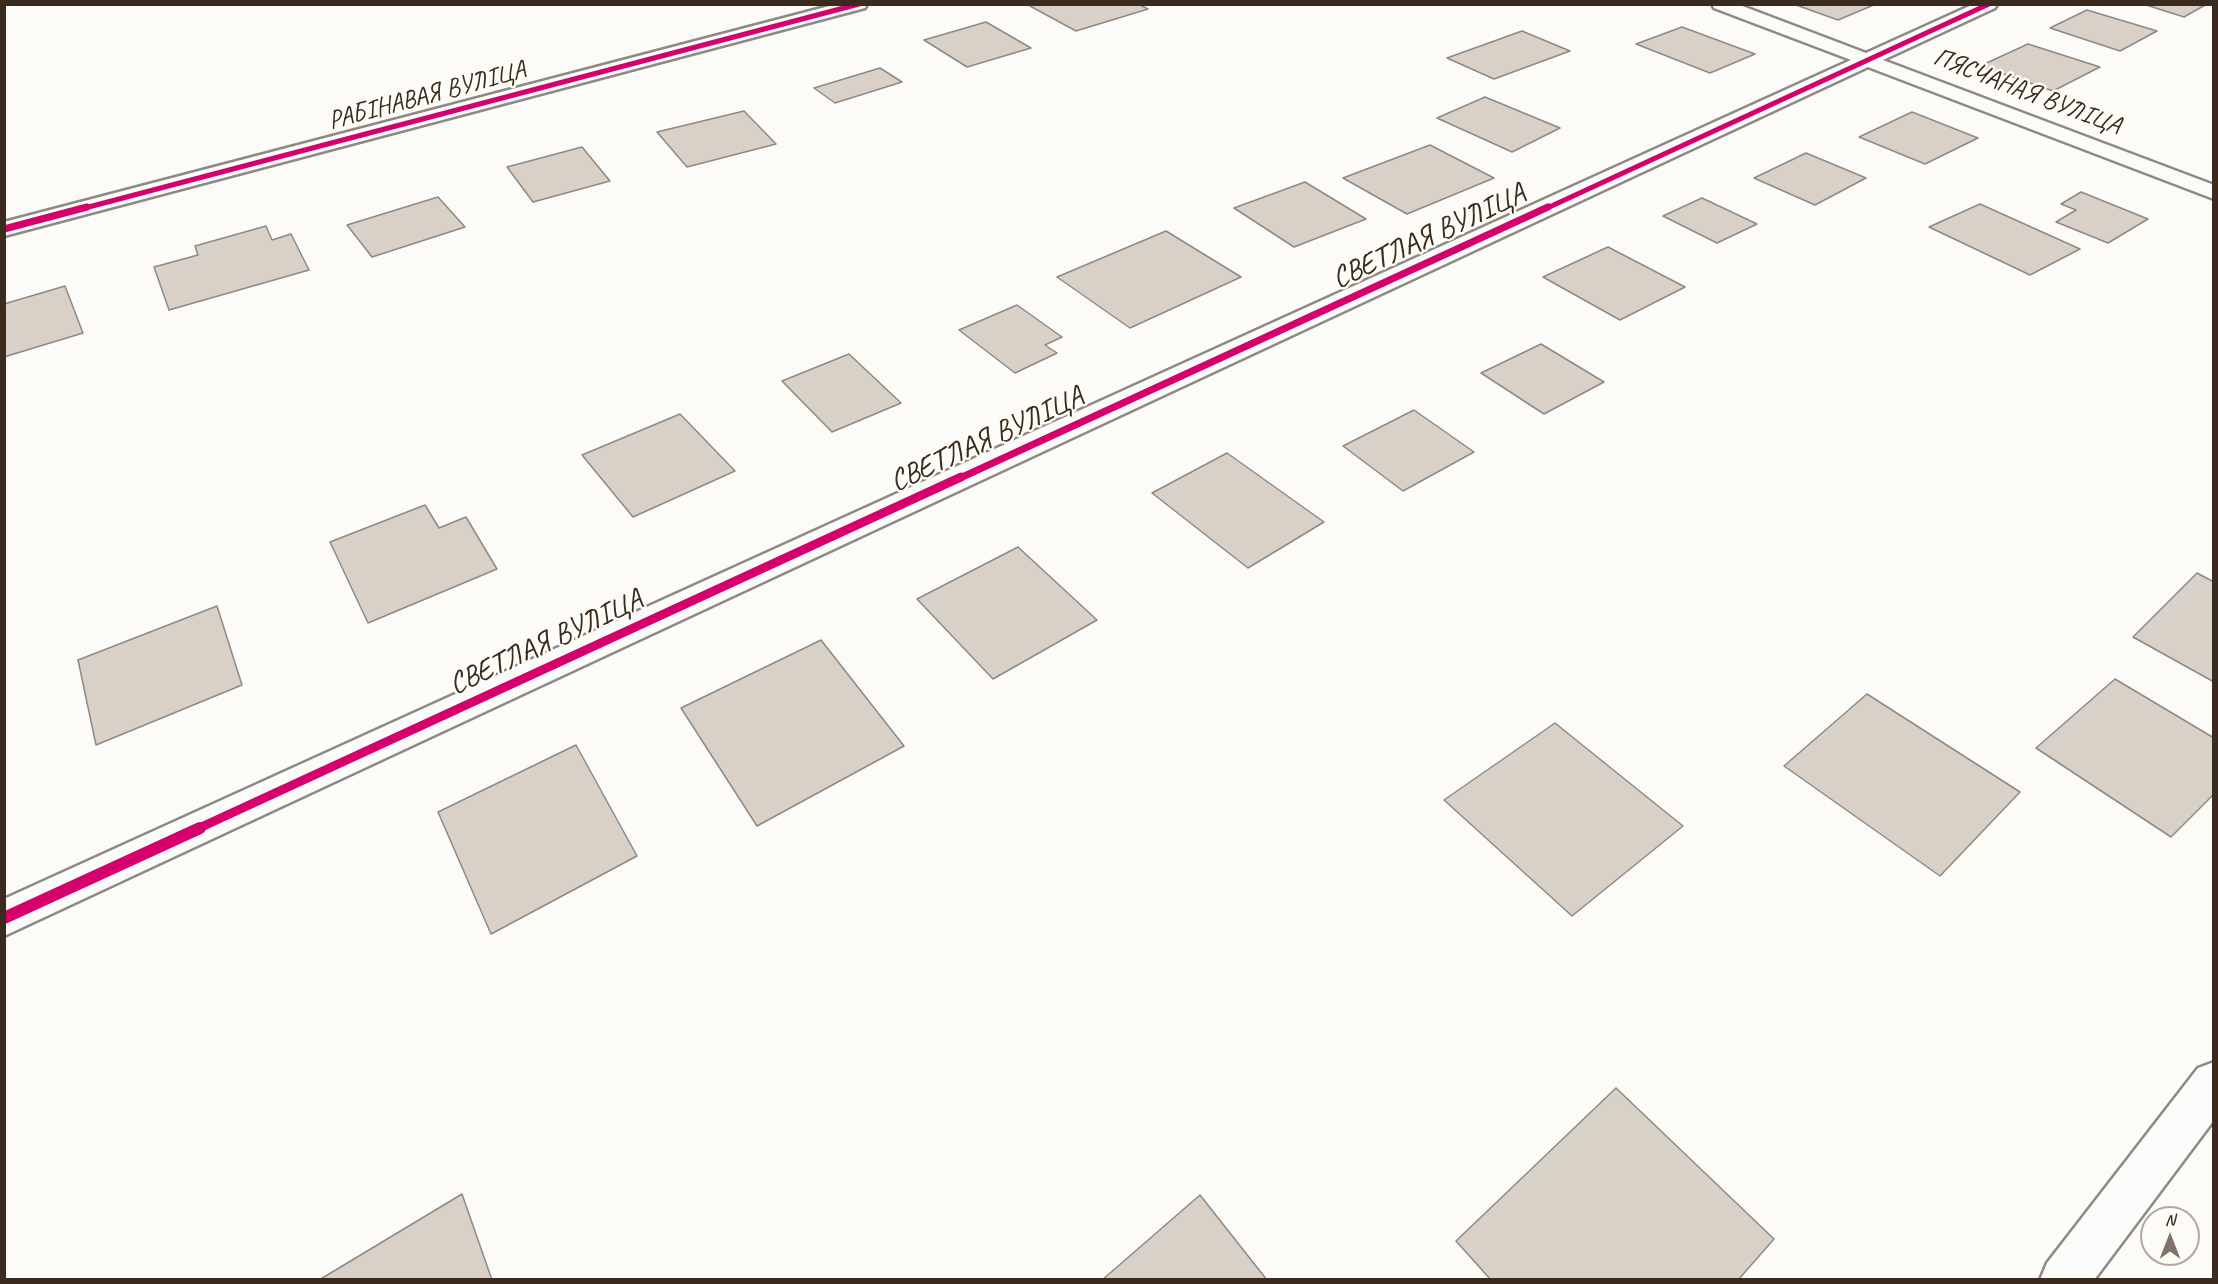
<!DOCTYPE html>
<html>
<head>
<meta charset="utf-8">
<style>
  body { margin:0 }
  #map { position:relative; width:2218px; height:1284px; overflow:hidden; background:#fcfbf8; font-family:Caveat,sans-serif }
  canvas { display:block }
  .frame { position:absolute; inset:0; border:6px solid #3b2a1e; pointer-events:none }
  .north { position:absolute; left:2140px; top:1206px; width:60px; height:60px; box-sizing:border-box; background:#fdfcf7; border:2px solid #afa8a0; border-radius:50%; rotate:0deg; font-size:16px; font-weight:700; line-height:24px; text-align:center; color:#3b2a1e }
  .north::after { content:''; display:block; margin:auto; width:21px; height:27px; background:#7f736a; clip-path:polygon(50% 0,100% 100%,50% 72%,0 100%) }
</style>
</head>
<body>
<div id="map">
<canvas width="2218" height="1284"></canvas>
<div class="frame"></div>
<div class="north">N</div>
</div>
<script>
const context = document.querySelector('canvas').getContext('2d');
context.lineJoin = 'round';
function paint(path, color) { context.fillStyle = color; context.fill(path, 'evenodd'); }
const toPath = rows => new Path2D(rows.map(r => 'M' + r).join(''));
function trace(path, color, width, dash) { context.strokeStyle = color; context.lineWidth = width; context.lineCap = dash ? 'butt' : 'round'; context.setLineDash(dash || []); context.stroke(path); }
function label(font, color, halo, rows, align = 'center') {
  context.font = font + ' Caveat,sans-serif'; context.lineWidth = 5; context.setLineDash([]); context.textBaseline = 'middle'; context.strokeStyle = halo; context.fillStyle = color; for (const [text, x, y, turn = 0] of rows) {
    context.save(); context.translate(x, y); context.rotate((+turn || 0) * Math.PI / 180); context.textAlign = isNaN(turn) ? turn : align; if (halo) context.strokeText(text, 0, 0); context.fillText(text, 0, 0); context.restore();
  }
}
const building = toPath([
  [1035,4,1138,4,1148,9,1076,31,1030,6,1035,4],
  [1798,4,1876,4,1838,20,1796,5,1798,4],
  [2143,4,2207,4,2184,17,2143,4],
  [2087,10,2157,31,2120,51,2050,28,2087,10],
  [986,22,1031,48,967,67,924,40,986,22],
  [1682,27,1755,54,1710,73,1636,44,1682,27],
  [1522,31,1570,51,1494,79,1447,58,1522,31],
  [2028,44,2100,67,2053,91,1980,66,2028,44],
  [880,68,902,82,835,103,814,88,880,68],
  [1485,97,1560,128,1512,152,1437,118,1485,97],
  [744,111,776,144,687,167,657,132,744,111],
  [1912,112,1978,138,1925,164,1859,137,1912,112],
  [1430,145,1494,178,1407,214,1343,178,1430,145],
  [582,147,610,181,533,202,507,167,582,147],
  [1806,153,1866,178,1815,205,1754,178,1806,153],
  [1305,182,1366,219,1294,247,1234,208,1305,182],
  [2081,192,2148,219,2108,243,2056,222,2076,210,2061,204,2081,192],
  [438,197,465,227,372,257,347,225,438,197],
  [1702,198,1757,224,1717,243,1663,216,1702,198],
  [1980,204,2080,249,2030,275,1929,227,1980,204],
  [266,226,272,240,291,234,309,270,169,310,154,267,198,255,195,246,266,226],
  [1166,231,1241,277,1130,328,1057,277,1166,231],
  [1608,247,1685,287,1620,320,1543,277,1608,247],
  [65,286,83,333,4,357,4,304,65,286],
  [1017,305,1062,337,1045,345,1057,353,1015,373,959,330,1017,305],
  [1541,344,1604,382,1544,414,1481,373,1541,344],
  [849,354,901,403,832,432,782,381,849,354],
  [1414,410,1474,452,1403,491,1343,446,1414,410],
  [680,414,735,471,633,517,582,455,680,414],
  [1227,453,1324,522,1248,568,1152,493,1227,453],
  [425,505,439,528,466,517,497,569,368,623,330,542,425,505],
  [1018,547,1097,620,993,679,917,599,1018,547],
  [2197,573,2214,582,2214,682,2133,637,2197,573],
  [217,606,242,685,96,745,78,660,217,606],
  [821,640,904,746,757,826,681,708,821,640],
  [2115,679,2214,738,2214,794,2171,837,2036,748,2115,679],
  [1867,694,2020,792,1940,876,1784,766,1867,694],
  [1555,723,1683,826,1572,916,1444,800,1555,723],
  [576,745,637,856,491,934,438,812,576,745],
  [1616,1088,1774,1239,1738,1280,1491,1280,1456,1241,1616,1088],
  [462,1194,492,1280,319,1280,462,1194],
  [1200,1195,1267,1280,1102,1280,1200,1195]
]);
paint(building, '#d9d1c8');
trace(building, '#8d8985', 1.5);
const minor = toPath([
  [837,4,867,4,865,8,4,236,4,222,837,4],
  [1712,4,1737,4,1866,53,1974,4,1997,4,1995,8,1883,60,2214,185,2214,199,1868,67,4,936,4,899,1851,60,1714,8,1712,4],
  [2214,1062,2214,1120,2094,1280,2040,1280,2047,1263,2198,1068,2214,1062]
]);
trace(minor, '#8d8985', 5);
paint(minor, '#fbfbf9');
trace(toPath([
  [81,209,859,4],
  [1545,209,1989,4]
]), '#d6006c', 5);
trace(toPath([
  [4,229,87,207],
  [958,479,1548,207]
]), '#d6006c', 7);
trace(toPath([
  [197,829,961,477]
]), '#d6006c', 9);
trace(toPath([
  [4,918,200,828]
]), '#d6006c', 12);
label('26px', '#3b2a1e', '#fdfcf7', [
  ["ПЯСЧАНАЯ ВУЛІЦА",2027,92,21],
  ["РАБІНАВАЯ ВУЛІЦА",427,96,-15]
]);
label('30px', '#3b2a1e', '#fdfcf7', [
  ["СВЕТЛАЯ ВУЛІЦА",1429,237,-25],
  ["СВЕТЛАЯ ВУЛІЦА",987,440,-25],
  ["СВЕТЛАЯ ВУЛІЦА",546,643,-25]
]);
</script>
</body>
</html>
